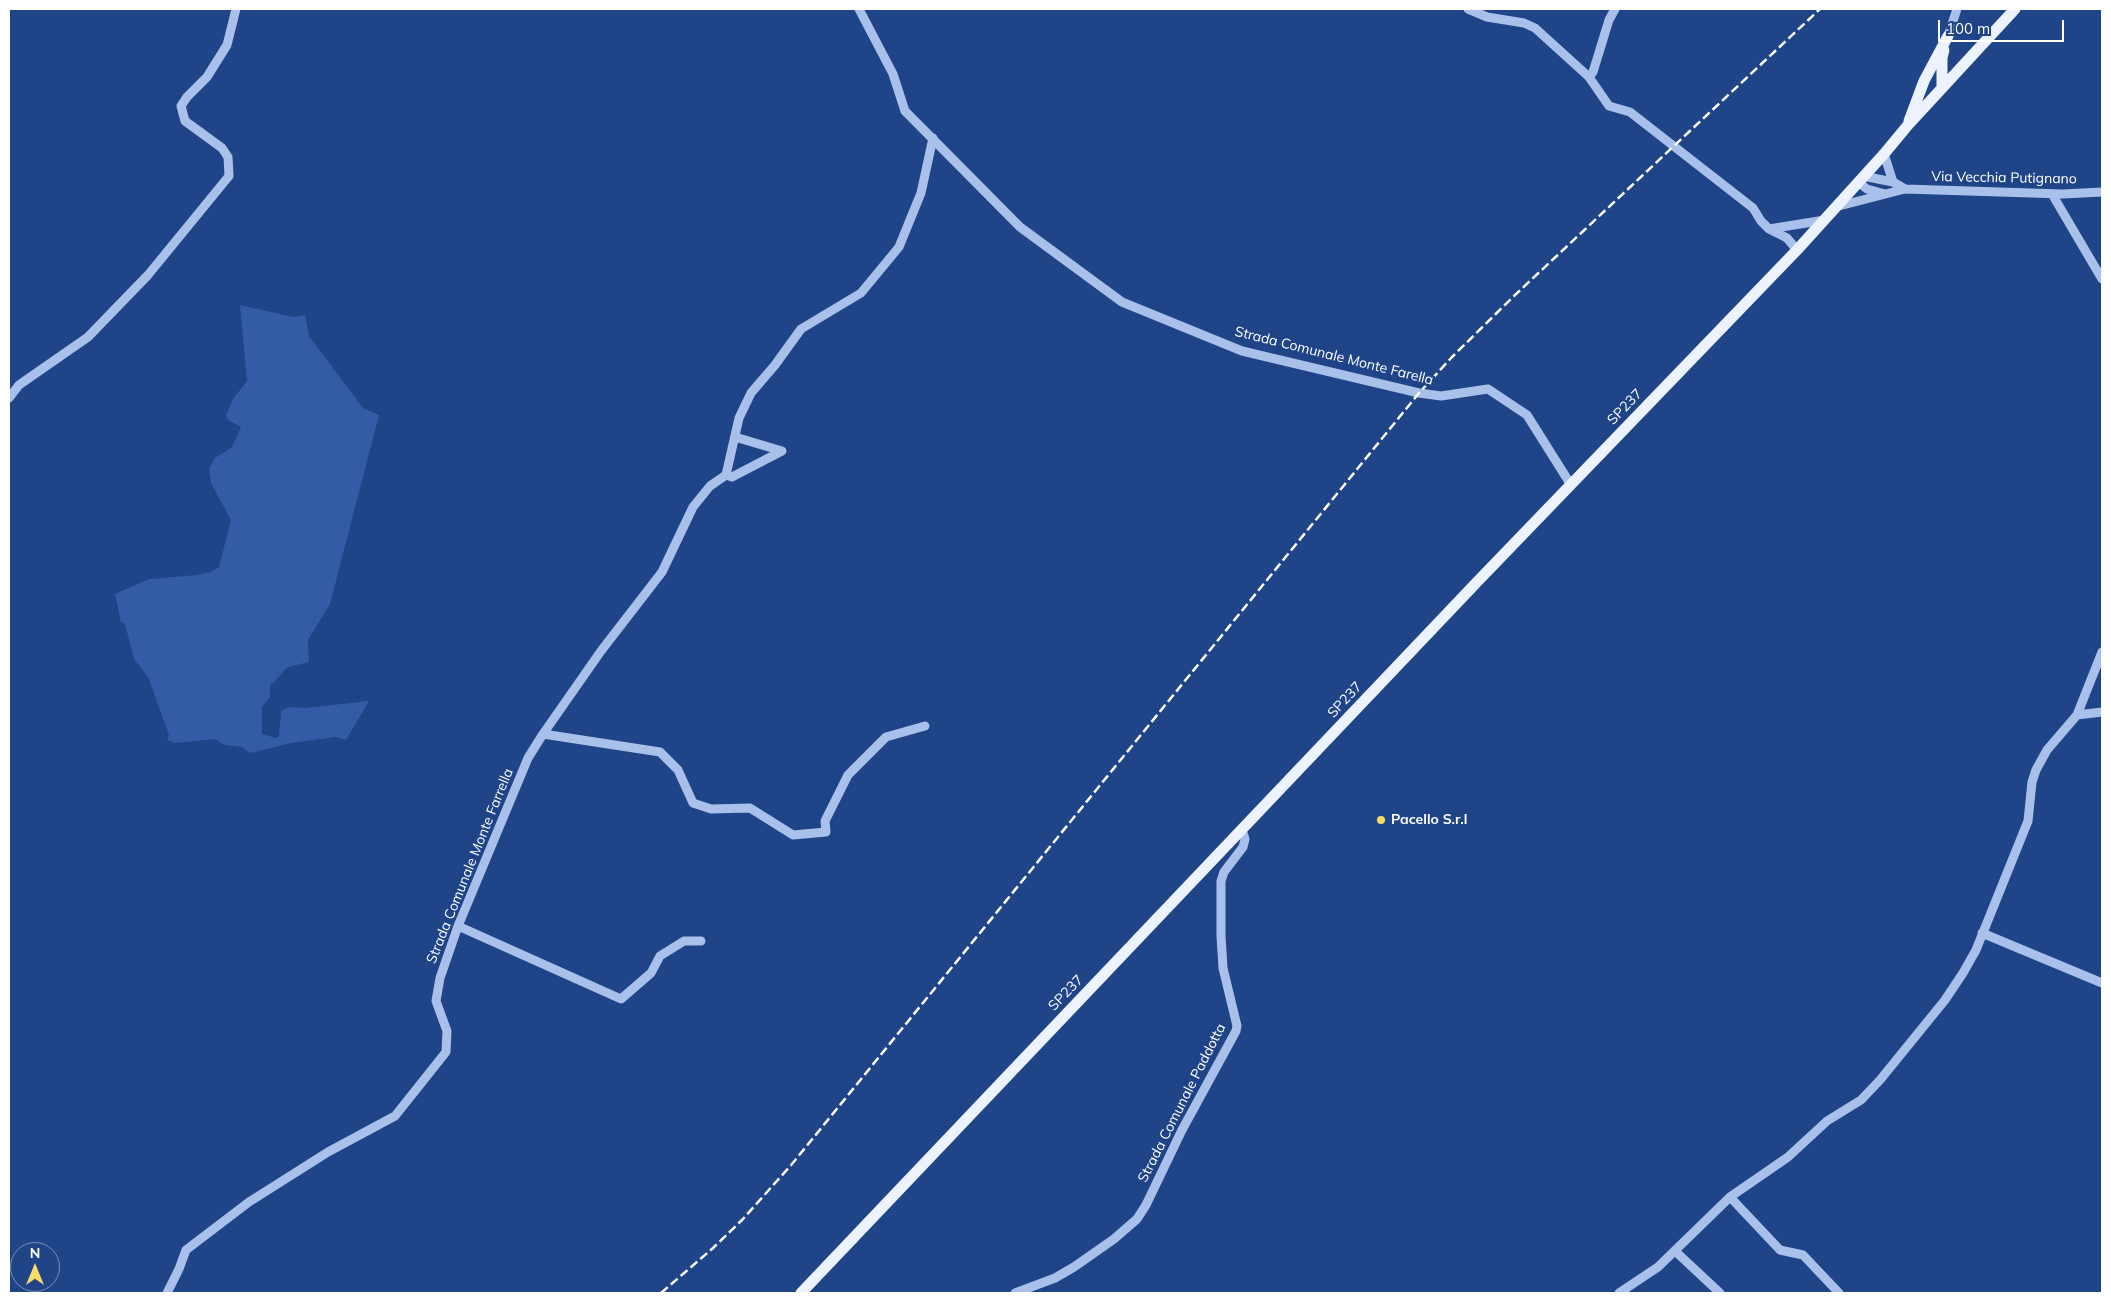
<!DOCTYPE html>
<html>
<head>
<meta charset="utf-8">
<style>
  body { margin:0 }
  #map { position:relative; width:2111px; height:1302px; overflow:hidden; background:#1f4487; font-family:Mulish,sans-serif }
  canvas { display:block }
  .frame { position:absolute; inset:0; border:10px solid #fff; pointer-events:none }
  .north { position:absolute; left:10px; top:1242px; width:50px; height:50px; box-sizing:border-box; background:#1f4487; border:1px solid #798fb7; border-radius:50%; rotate:0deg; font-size:14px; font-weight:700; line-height:20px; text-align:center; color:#fff }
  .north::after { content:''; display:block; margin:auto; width:18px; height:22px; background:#f9db69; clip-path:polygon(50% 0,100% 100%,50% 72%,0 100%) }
  .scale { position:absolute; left:1938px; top:20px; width:126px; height:22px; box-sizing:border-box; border:2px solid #fff; border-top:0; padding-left:6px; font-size:15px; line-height:18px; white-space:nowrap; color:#fff; -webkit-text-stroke:4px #1f4487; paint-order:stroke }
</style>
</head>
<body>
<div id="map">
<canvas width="2111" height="1302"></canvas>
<div class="frame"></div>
<div class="north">N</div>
<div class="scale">100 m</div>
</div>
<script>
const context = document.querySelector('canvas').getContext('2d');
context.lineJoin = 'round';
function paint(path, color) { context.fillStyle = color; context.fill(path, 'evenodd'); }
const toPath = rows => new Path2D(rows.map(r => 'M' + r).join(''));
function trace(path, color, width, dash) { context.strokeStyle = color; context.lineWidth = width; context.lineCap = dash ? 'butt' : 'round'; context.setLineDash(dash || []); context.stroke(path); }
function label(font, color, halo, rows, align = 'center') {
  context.font = font + ' Mulish,sans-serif'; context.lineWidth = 5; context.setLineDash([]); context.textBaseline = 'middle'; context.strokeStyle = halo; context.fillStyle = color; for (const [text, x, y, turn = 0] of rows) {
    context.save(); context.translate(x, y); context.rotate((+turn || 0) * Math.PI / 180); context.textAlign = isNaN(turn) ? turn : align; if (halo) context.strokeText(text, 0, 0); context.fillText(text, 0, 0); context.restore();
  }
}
paint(toPath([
  [240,305,293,317,305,315,309,336,363,408,379,415,330,604,308,640,309,662,288,667,270,686,270,697,262,707,262,734,276,738,279,736,281,711,289,707,305,708,369,701,346,740,336,737,291,743,250,753,242,747,224,745,215,739,175,743,167,740,169,735,148,677,134,659,125,624,121,622,115,594,149,579,197,575,211,572,219,567,231,520,211,483,209,469,215,458,232,447,241,427,228,420,226,415,233,399,247,381]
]), '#335ca5');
trace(toPath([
  [859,9,893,74,905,111,1020,227,1122,302,1242,351,1419,393,1441,396,1488,389,1527,415,1571,485],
  [1468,9,1487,17,1524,23,1535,28,1589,77,1609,106,1630,112,1753,208,1761,221,1769,229],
  [1948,36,1957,9],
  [1589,77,1593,72,1609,20,1615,9],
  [1863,176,1893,182],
  [1858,182,1867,189,1885,194],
  [1905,189,2063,194,2102,192],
  [2052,194,2102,279],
  [1835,207,1905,189,1893,182,1884,154],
  [1797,250,1787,238,1769,229,1825,220],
  [9,398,19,385,88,337,148,275,229,176,228,157,222,148,185,121,181,106,187,97,207,77,227,45,236,9],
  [726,475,732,477,782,451,735,437],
  [2077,715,2102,652],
  [543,734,660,752,678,770,693,803,711,809,750,808,793,835,826,832,825,821,848,775,886,737,925,726],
  [458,926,621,999,651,973,660,956,684,941,701,941],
  [1982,933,2102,983],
  [1730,1197,1780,1250,1803,1255,1839,1293],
  [1675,1251,1720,1293],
  [167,1293,179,1269,186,1250,249,1202,328,1152,395,1116,446,1052,447,1031,436,1001,440,978,458,926,528,758,543,734,601,651,662,572,693,507,710,486,726,475,739,418,751,393,775,365,801,329,861,293,899,247,921,193,933,138],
  [1015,1293,1055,1278,1074,1267,1114,1239,1137,1219,1146,1205,1182,1130,1236,1031,1237,1026,1223,968,1221,936,1221,881,1224,872,1243,847,1245,839,1242,830],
  [1619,1293,1658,1267,1730,1197,1788,1157,1827,1121,1861,1100,1880,1080,1945,1000,1963,973,1976,950,2028,821,2032,782,2036,770,2047,750,2077,715,2102,712]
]), '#a9c1ea', 9);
trace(toPath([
  [1942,88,1942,58,1944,50],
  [1909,121,1924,81,1948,36],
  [801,1293,1477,582,1797,250,1884,154,1908,125,2015,9]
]), '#edf3fe', 11);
trace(toPath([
  [661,1293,713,1248,743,1219,792,1164,1419,393,1452,357,1515,295,1820,9]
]), '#fff', 2.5, [9, 4]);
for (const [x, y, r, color] of [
  [1381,820,5,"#f9db69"]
]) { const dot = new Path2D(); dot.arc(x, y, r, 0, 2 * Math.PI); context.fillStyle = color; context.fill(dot); trace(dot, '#1f4487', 2); }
label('14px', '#fff', '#1f4487', [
  ["Via Vecchia Putignano",2004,178,1],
  ["Strada Comunale Monte Farella",1334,356,14],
  ["SP237",1625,407,-46],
  ["SP237",1345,700,-47],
  ["Strada Comunale Monte Farrella",470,866,-68],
  ["SP237",1066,993,-46],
  ["Strada Comunale Paddotta",1182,1103,-63]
]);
label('bold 14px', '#fff', '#1f4487', [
  ["Pacello S.r.l",1391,820]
], 'left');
</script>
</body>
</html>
